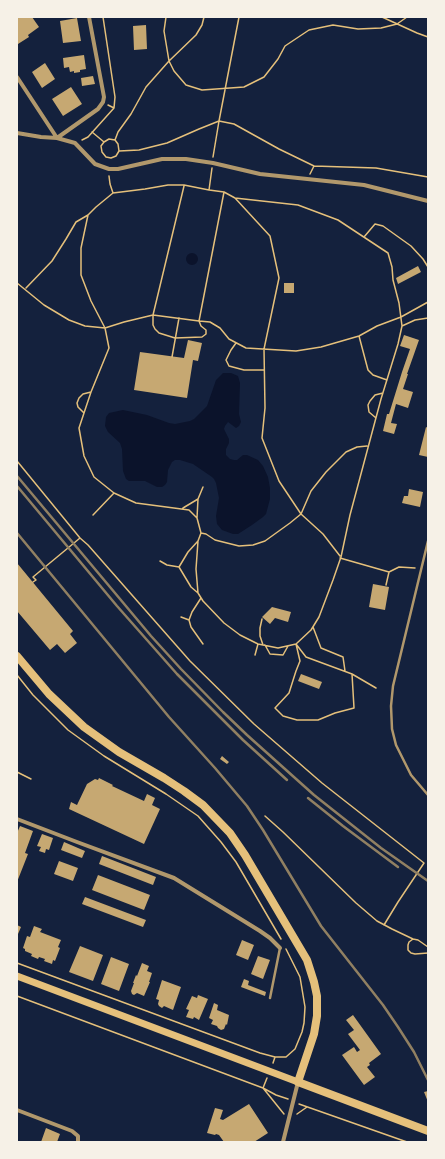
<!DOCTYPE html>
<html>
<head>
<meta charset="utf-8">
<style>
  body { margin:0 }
  #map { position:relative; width:445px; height:1159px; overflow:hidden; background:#14213d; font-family:"Golos Text",sans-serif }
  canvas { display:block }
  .frame { position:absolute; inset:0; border:18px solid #f6f1e7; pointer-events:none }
</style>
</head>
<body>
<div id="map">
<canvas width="445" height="1159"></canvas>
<div class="frame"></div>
</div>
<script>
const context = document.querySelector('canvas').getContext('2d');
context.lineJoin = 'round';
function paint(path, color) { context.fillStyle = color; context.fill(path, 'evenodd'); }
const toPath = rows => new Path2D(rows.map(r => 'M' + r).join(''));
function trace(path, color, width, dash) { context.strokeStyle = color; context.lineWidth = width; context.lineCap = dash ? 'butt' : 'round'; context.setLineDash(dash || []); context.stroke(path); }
paint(toPath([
  '186 259a6 6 0 1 1 12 0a6 6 0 1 1-12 0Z',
  [223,373,231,373,238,376,240,383,239,414,241,422,239,426,236,428,228,422,225,426,224,429,229,439,229,443,226,449,226,455,230,459,234,460,237,460,243,455,247,455,258,460,263,466,268,477,270,488,270,499,266,514,263,517,252,525,238,534,233,534,222,530,217,524,216,516,219,498,216,483,214,479,212,477,193,464,180,460,175,460,172,462,168,470,167,482,165,485,162,487,157,487,145,481,129,481,126,479,123,471,122,449,120,443,108,432,105,426,106,417,109,413,123,410,147,415,169,423,175,424,190,421,194,419,207,406,216,380]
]), '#0b132b');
paint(toPath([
  [19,17,32,17,39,27,28,35,29,37,18,44,17,18],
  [77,18,81,41,63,43,60,21],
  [146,25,147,49,134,50,133,26],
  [84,55,86,69,80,70,80,72,74,73,74,71,70,72,69,67,64,68,63,58],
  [45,63,55,79,42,88,32,72],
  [93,76,95,84,82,86,81,78],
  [71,87,82,104,63,116,52,99],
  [418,266,421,272,398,284,396,278],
  [284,283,294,283,294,293,284,293],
  [404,335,419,340,407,374,408,374,403,389,413,392,408,408,396,404,391,423,397,424,394,434,383,431,387,414,389,414,402,372,410,349,400,346],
  [188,340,202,343,198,361,193,360,187,398,134,390,140,352,184,358],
  [426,427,428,428,428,457,419,455],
  [409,489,423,492,420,507,402,503,404,496,408,496],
  [17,563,73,631,70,634,77,643,65,653,57,644,50,650,17,611],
  [373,584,389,587,385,610,369,607],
  [272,607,291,612,288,622,275,618,270,624,262,617],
  [301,674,322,682,319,689,298,681],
  [222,756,229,762,227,764,220,759],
  [99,778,113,785,112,786,144,801,147,794,155,798,152,805,160,809,144,844,69,809,71,802,77,805,87,784,95,779,98,780],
  [20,826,33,831,25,853,28,854,17,882,17,833],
  [42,834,53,838,49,850,46,849,45,853,39,851,41,847,37,846],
  [64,842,85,851,82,858,61,850],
  [102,856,156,877,153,885,99,864],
  [59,861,78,868,73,881,54,874],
  [98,875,150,895,144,910,92,890],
  [85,897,146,920,143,927,82,904],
  [17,925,21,927,18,934,17,934],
  [34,926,42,929,40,932,61,940,58,947,60,948,55,961,53,960,52,964,44,961,45,959,39,957,38,959,31,956,32,954,25,951,25,949,23,948,27,936,30,937],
  [242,940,254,945,248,960,236,955],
  [80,946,103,955,93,981,69,972],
  [258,956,270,960,263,979,251,974],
  [111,957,129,964,119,991,101,984],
  [142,963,149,966,147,971,152,973,149,982,150,982,144,996,137,993,134,995,132,994,131,991,134,983,133,983,136,975,137,976],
  [244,979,249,981,248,985,266,992,265,996,241,987],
  [162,980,181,987,173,1010,164,1006,162,1008,159,1006,158,1004,159,1000,156,999],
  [198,995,208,999,199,1020,194,1017,193,1019,186,1017,189,1010,186,1009,192,996,197,998],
  [214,1003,218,1005,217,1010,229,1015,227,1025,226,1024,224,1029,221,1030,218,1028,217,1026,211,1024,213,1020,209,1018],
  [353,1015,381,1054,369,1063,370,1065,367,1067,375,1077,364,1085,342,1055,354,1047,357,1052,360,1050,348,1034,354,1030,346,1020],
  [428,1091,428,1102,424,1092],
  [249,1104,268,1133,254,1142,224,1142,219,1135,216,1134,215,1135,207,1133,215,1108,223,1110,220,1119,223,1120],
  [46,1128,60,1134,57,1142,41,1142]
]), '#c6a872');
trace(toPath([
  [103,17,115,97,114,108],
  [166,17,164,31,169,61,174,71,186,85,202,90,244,87,264,77,278,59,285,46,309,30,333,25,358,29,381,28,397,24,407,17],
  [382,17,417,33,428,37],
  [92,132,104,142,109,139,115,140,118,144,119,151,116,156,111,158,106,157,102,152,101,146,104,142],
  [82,140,88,137,114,108,108,105],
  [115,140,118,132,131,114,146,87,169,61,196,35,202,25,204,17],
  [119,151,139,150,167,143,199,129,219,121,234,124,279,149,314,166,376,168,428,177],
  [213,157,219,121,239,17],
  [310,174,314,166],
  [109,176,110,184,113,193],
  [184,186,153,315,199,321,224,192],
  [209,190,184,185,168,185,145,189,113,193,96,207,88,215,81,248,81,275,91,301,105,328,109,348,91,392,79,428,84,456,94,477,114,493,136,503,189,510,197,518,201,533,198,541,188,552,179,567,191,587,198,593,203,601,224,623,240,635,258,644,278,648,296,644,311,630,319,617,333,580,341,557,350,515,381,399,398,344,402,326,399,303,393,280,392,267,388,253,338,220,298,205,235,198,224,192,209,190,212,168],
  [235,198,270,236,279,278,264,349,265,408,262,438,279,481,301,514,323,534,340,556],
  [364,237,375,224,383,226,411,246,423,259,428,267],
  [17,283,44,305,69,320,85,326,105,328,124,322,153,315,153,325,155,329,159,333,175,338,202,337,206,334,206,330,201,326,199,321],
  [26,288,52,261,66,239,76,222,88,215],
  [199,321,210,322,220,328,229,339,246,348,296,351,321,347,359,336,377,326,401,317,428,302],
  [402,326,415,320,428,318],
  [359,336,368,370,373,375,387,380],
  [236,343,231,350,226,360,229,366,244,370,264,370],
  [172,357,179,318],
  [84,413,78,407,77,403,79,398,83,394,91,392],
  [376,418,369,412,368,405,370,401,375,395,383,393],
  [17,461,80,538,33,577,36,580,33,582],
  [198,499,203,487],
  [183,508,198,499,197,518],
  [93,515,114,493],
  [201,533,206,534,215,540,239,546,253,545,265,541,290,523,301,514,311,491,326,472,346,452,357,447,367,446],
  [80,538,88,545,190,661,254,724,322,783,424,863,398,902,384,925],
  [340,558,389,572,386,585],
  [160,561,167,565,179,567],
  [389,572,399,567,415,568],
  [198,593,196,569,198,541],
  [201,598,192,612,189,620,191,627,203,644],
  [181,617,189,620],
  [262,619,260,628,260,636,263,645],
  [313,627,321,648,343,657,345,671],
  [296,644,306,657,352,674,354,708,335,713,318,720,297,720,283,716,275,708,289,693,296,671,300,661,296,644],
  [265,645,270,654,283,655,288,646],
  [255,655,258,644],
  [352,674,376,688],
  [17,675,33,695,68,730,104,756,166,794,198,816,221,842,236,862,281,939],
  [17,772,31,779],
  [265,816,283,832,356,903,377,921,392,929,413,939],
  [428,947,418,940,413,939,409,942,408,945,408,950,411,953,415,954,428,953],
  [17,963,260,1053,275,1057],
  [17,996,263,1088,284,1114],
  [273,1063,275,1057,286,1057,295,1049,302,1032,304,1023,305,1007,300,977,286,949],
  [267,1078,263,1088,276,1095,288,1099],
  [299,1104,407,1142],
  [297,1114,307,1107]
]), '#e5c07b', 1.5);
trace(toPath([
  [428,541,393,686,391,706,392,729,396,745,411,775,428,795],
  [270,998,280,948]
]), '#b1986c', 2.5);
trace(toPath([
  [17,77,57,138],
  [17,133,41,137,57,138,75,143,95,164,109,169,118,169,162,159,186,159,213,163,260,174,364,185,428,201],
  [57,138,98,109,103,102,104,97,89,17],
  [17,819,77,842,174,878,260,931,270,938,280,948],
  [17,1110,72,1131,78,1136,78,1142],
  [283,1142,298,1082]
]), '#b1986c', 4);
trace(toPath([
  [17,976,298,1082]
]), '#e5c07b', 7);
trace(toPath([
  [17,656,49,694,84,727,119,752,164,778,184,791,203,805,230,833,245,855,307,960,314,982,317,996,317,1016,314,1034,298,1082,428,1131]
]), '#e5c07b', 8);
trace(toPath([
  [17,476,151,636,181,669,223,712,247,735,314,795,381,848,428,881],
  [17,486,117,606,177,674,243,740,287,780],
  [17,533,169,717,215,768,247,806,263,830,321,926,383,1005,398,1027,414,1052,428,1080],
  [308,798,343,826,398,867]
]), '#918062', 2.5);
</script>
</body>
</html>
